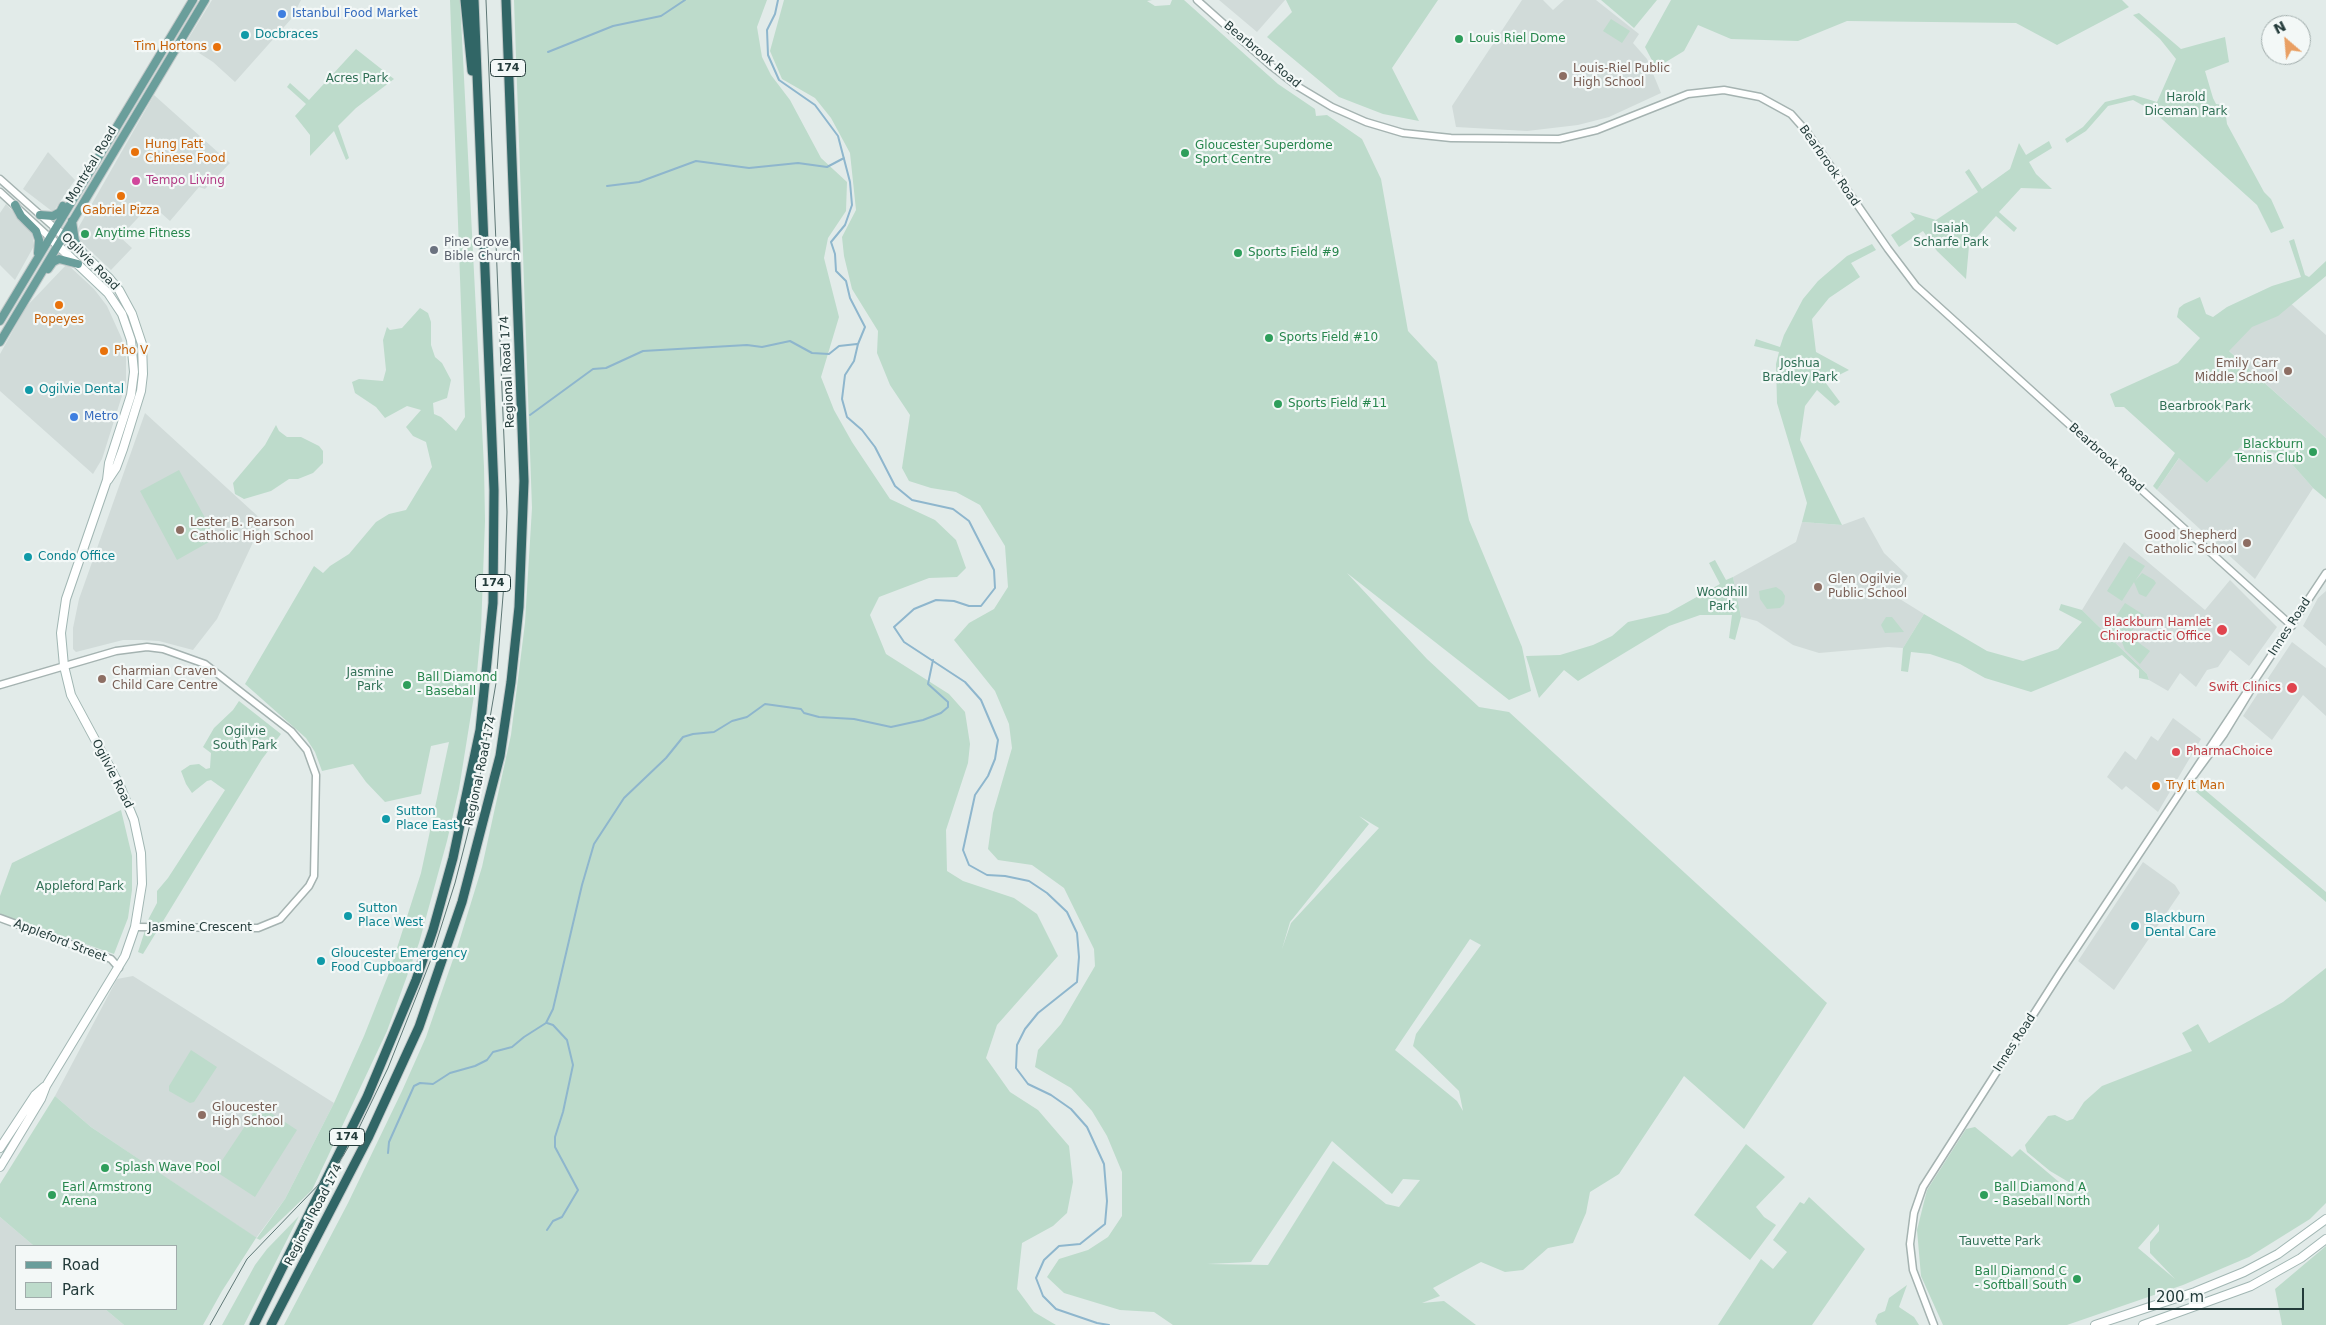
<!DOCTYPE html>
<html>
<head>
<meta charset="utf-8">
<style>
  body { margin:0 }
  #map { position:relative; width:2326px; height:1325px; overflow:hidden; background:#e2ebe9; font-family:"DejaVu Sans",sans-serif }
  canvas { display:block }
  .legend { position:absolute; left:15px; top:1245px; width:162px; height:65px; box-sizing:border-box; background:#f3f8f7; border:1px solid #a0acab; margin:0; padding:6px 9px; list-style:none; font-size:15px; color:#233b3a }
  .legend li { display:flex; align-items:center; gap:10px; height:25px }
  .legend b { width:25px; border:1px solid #a0acab }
  .north { position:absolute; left:2261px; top:15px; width:50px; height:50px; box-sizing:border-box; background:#f3f8f7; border:1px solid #a0acab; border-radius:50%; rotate:333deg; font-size:14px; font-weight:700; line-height:20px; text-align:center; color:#233b3a }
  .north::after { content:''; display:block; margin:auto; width:18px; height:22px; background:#e99f63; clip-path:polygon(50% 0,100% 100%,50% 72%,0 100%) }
  .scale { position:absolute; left:2148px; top:1288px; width:156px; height:22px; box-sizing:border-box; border:2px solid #233b3a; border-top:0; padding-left:6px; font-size:15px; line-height:18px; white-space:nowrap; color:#233b3a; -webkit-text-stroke:4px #f3f8f7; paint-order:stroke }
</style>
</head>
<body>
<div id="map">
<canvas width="2326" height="1325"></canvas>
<ul class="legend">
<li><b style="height:6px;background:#6a9e9b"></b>Road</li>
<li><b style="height:14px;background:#bddbcb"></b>Park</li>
</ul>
<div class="north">N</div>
<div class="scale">200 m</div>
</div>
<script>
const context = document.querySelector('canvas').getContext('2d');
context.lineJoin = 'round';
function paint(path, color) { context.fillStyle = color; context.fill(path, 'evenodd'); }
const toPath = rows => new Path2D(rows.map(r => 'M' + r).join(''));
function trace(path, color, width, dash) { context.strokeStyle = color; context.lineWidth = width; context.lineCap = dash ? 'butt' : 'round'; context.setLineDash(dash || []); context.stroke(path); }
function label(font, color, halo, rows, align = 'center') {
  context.font = font + ' "DejaVu Sans",sans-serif'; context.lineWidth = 4.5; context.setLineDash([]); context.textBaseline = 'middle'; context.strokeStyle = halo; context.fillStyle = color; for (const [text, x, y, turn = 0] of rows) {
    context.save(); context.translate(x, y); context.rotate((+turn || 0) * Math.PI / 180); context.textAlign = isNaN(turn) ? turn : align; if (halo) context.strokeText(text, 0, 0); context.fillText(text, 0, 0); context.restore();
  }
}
paint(toPath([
  [212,0,301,0,292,18,235,82,213,62,185,44],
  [1219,0,1285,0,1257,32],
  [1522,0,1543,0,1553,10,1564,0,1596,0,1639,34,1633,43,1647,59,1661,93,1609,117,1578,125,1527,131,1456,127,1452,106],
  [154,95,230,163,205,189,199,187,170,221,151,204,120,237,132,248,111,270,81,242,77,230],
  [48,152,75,180,53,212,23,189],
  [6,204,32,232,34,246,15,280,0,265,0,213],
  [67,264,94,289,107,306,122,339,126,357,126,383,102,459,93,474,0,391,0,354,26,307],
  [2278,292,2326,335,2326,438,2226,348],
  [145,413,263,521,217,619,193,650,159,641,141,640,123,640,76,652,73,649,73,628,79,599],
  [2241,445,2284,455,2313,488,2255,579,2157,490,2180,457,2207,483],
  [1864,517,1884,553,1908,576,1895,596,1924,614,1903,648,1888,647,1819,653,1793,645,1757,621,1741,617,1733,577,1796,542,1802,522,1842,525],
  [2124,542,2205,610,2230,580,2277,627,2249,666,2230,650,2218,667,2207,670,2196,687,2180,673,2168,691,2149,680,2147,674,2082,610],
  [2326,591,2326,646,2303,626,2318,598],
  [2292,642,2326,668,2326,716,2303,695,2272,740,2243,716],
  [2173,718,2201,739,2158,812,2126,786,2122,790,2107,777,2125,751,2136,760,2151,736,2158,741],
  [2143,862,2175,885,2180,893,2114,990,2078,961],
  [133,976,334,1103,285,1199,256,1238,91,1127,55,1096,117,979],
  [0,1217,34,1246,16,1246,16,1309,105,1309,124,1325,0,1325]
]), '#d1dbd9');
paint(toPath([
  [450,0,460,0,484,467,485,521,481,630,476,683,459,789,447,841,419,943,387,1031,312,1190,260,1240,256,1238,222,1291,203,1325,124,1325,105,1309,176,1309,176,1246,34,1246,0,1217,0,1184,55,1096,91,1127,257,1238,285,1199,334,1103,364,1036,389,973,421,873,449,742,431,746,421,794,385,802,366,782,353,764,322,771,315,752,306,738,245,684,314,566,323,573,330,566,349,554,376,522,389,514,406,510,432,467,426,442,413,436,406,427,421,410,407,406,385,418,376,407,355,393,352,382,359,379,383,381,386,370,383,340,387,327,390,330,402,328,420,308,428,313,431,322,431,345,435,357,442,363,451,380,447,398,433,403,434,414,441,417,456,431,465,417],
  [514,0,767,0,757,27,762,57,771,75,790,100,821,158,847,182,846,211,828,238,824,258,839,317,821,377,834,410,852,442,890,499,935,520,956,540,966,568,957,577,929,578,879,597,870,615,886,654,949,694,965,712,970,744,968,763,946,830,947,871,963,881,1014,898,1037,914,1058,956,997,1025,986,1058,1010,1092,1038,1110,1069,1146,1073,1182,1067,1213,1053,1226,1022,1243,1017,1289,1034,1312,1056,1325,284,1325,348,1203,402,1091,426,1037,458,945,482,867,511,735,525,623,532,508],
  [784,0,1152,0,1147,1,1155,6,1170,5,1172,0,1184,0,1278,84,1315,109,1316,116,1327,115,1362,139,1381,179,1408,331,1437,362,1469,520,1522,647,1531,691,1509,700,1347,573,1427,659,1479,707,1509,712,1827,1003,1744,1129,1684,1076,1619,1174,1590,1192,1586,1213,1573,1243,1548,1248,1523,1270,1505,1272,1481,1262,1433,1288,1440,1296,1422,1303,1444,1301,1476,1325,1173,1325,1154,1312,1120,1310,1064,1293,1047,1277,1059,1259,1088,1250,1108,1237,1122,1216,1122,1172,1107,1136,1092,1111,1071,1088,1035,1067,1038,1050,1061,1024,1095,966,1094,949,1064,888,1032,865,998,860,988,849,993,813,1012,748,1009,724,995,691,954,640,969,623,994,609,1008,587,1005,546,980,505,956,492,931,488,909,481,902,468,910,415,890,385,877,353,878,331,852,289,844,256,842,237,856,210,850,153,831,118,815,98,782,79,770,51],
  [1359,816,1379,828,1291,923,1282,949,1290,922,1369,824],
  [1470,939,1481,945,1416,1034,1413,1046,1459,1091,1463,1111,1457,1101,1395,1050],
  [1332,1141,1392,1194,1403,1179,1420,1180,1399,1207,1386,1204,1333,1161,1268,1265,1207,1264,1251,1262],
  [1286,0,1438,0,1392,68,1419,121,1383,114,1339,97,1267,37,1292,12],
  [1601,0,1657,0,1634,28],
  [1671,0,2122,0,2129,7,2057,45,2016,23,1847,21,1798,41,1731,39,1698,25,1684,51,1656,68,1645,47],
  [2139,13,2181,49,2225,37,2229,62,2205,71,2213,98,2216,104,2223,105,2225,109,2227,124,2264,192,2271,199,2284,228,2271,233,2257,205,2153,111,2133,100,2108,106,2086,131,2067,143,2065,139,2083,127,2105,102,2134,95,2157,102,2176,59,2160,39,2133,15],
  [1611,19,1630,31,1622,43,1603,31],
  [356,49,394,79,356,108,338,126,349,158,346,160,334,131,310,156,310,135,295,116,306,104,287,87,290,83,309,100],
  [2049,141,2052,148,2029,162,2036,174,2052,189,2021,188,1999,212,2017,228,2014,232,1996,216,1969,246,1966,279,1937,251,1923,231,1899,247,1891,235,1915,219,1910,212,1936,220,1978,192,1965,172,1969,169,1982,189,2010,169,2019,143,2026,155],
  [2294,239,2305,275,2309,277,2326,261,2326,276,2278,316,2252,327,2229,351,2326,438,2326,499,2313,488,2284,455,2242,445,2207,483,2179,458,2157,490,2153,486,2175,453,2124,407,2115,407,2110,394,2178,363,2200,338,2177,317,2179,308,2184,304,2200,297,2206,314,2213,317,2227,307,2272,286,2301,277,2289,241],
  [1872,244,1876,250,1851,263,1860,277,1829,298,1812,319,1816,352,1849,370,1825,382,1840,402,1835,406,1817,390,1805,406,1800,440,1842,525,1802,522,1807,503,1777,403,1776,364,1779,352,1754,346,1756,339,1780,347,1784,335,1803,299,1818,281,1847,256],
  [276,425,279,431,287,437,301,437,319,446,323,451,323,463,313,473,298,479,289,479,271,491,244,499,235,494,233,483,265,445],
  [179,470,216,538,177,560,140,491],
  [2129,556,2145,566,2135,581,2142,573,2154,580,2156,583,2146,597,2139,594,2134,582,2122,601,2107,591],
  [1715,560,1726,580,1733,577,1741,617,1735,640,1729,638,1732,615,1700,615,1669,626,1578,681,1564,670,1539,698,1526,656,1560,655,1593,645,1612,636,1628,622,1668,613,1720,584,1709,563],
  [1776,587,1782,591,1785,596,1784,604,1780,608,1767,609,1760,599,1759,591],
  [2125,603,2144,615,2133,629,2132,635,2135,640,2150,651,2140,664,2125,650,2122,642,2107,630],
  [2061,604,2082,610,2147,674,2149,680,2139,678,2139,670,2122,655,2031,692,1985,678,1960,664,1930,654,1911,652,1908,672,1901,671,1903,648,1924,614,1987,651,2023,661,2058,649,2082,622,2059,610],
  [1886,617,1892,617,1904,632,1885,633,1881,625],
  [239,701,281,734,262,759,143,954,138,952,149,918,157,903,157,891,168,878,225,790,211,780,207,781,192,793,186,784,181,771,190,765,199,764,206,769,210,768,211,753,203,747,214,728,233,710],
  [2199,785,2326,892,2326,902,2195,791],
  [121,810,132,856,132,890,128,918,114,954,0,914,0,896,12,863],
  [2326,968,2326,1203,2310,1219,2249,1257,2183,1285,2067,1325,1943,1325,1921,1276,1917,1230,1927,1190,1966,1129,1975,1127,2012,1157,2020,1149,2072,1193,2077,1187,2050,1171,2027,1152,2025,1145,2048,1116,2055,1115,2067,1121,2073,1119,2084,1102,2102,1086,2192,1051,2182,1033,2198,1024,2209,1043,2283,1002],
  [2159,1224,2159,1231,2150,1242,2150,1253,2175,1279,2138,1248],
  [191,1050,217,1067,194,1102,190,1103,169,1091,169,1086],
  [259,1105,297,1130,255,1197,215,1171],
  [1746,1144,1785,1177,1756,1207,1764,1217,1776,1225,1750,1260,1694,1215],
  [1809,1197,1865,1249,1812,1325,1718,1325,1761,1259,1773,1269,1787,1252,1773,1240,1800,1202,1804,1204],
  [299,1216,244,1325,222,1325,255,1265,267,1249],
  [2326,1246,2326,1325,2282,1325,2275,1289],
  [1907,1285,1899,1307,1914,1317,1919,1325,1877,1325,1875,1321,1878,1314,1885,1311,1889,1298]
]), '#bddbcb');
trace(toPath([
  [778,0,775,14,767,30,768,55,779,80,815,105,838,136,850,182,852,205,845,225,831,242,835,254,836,271,846,281,850,298,865,327,858,344,854,361,845,375,842,399,847,417,862,430,875,447,895,486,912,500,953,509,969,521,994,570,995,588,981,606,969,606,954,601,936,600,914,609,894,627,904,642,965,682,981,700,998,740,995,759,988,776,975,795,963,850,969,865,987,875,1005,876,1029,881,1047,893,1067,912,1077,933,1079,957,1077,982,1038,1013,1025,1029,1017,1045,1016,1068,1028,1084,1051,1095,1071,1109,1087,1127,1104,1164,1107,1201,1105,1224,1080,1244,1059,1246,1044,1260,1036,1278,1043,1296,1056,1309,1097,1323,1109,1325],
  [548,52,613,26,661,16,685,0],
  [607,186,639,182,696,161,749,168,798,163,827,167,844,158],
  [530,415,593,369,606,368,643,351,747,345,762,347,790,341,812,353,829,354,839,346,857,344],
  [388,1153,389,1142,414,1086,420,1083,433,1084,450,1073,475,1066,487,1060,493,1052,512,1047,524,1037,546,1023,553,1009,582,885,594,844,624,798,666,758,683,737,693,734,714,732,732,721,747,717,765,704,801,709,804,713,819,717,854,719,891,727,923,720,941,713,948,707,948,702,928,684,933,660],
  [547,1230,553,1221,562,1217,578,1190,555,1147,555,1137,563,1112,573,1065,567,1040,553,1025,547,1023]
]), '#8eb6cd', 2);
const tertiary = toPath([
  [1197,0,1270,65,1297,86,1332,107,1366,122,1403,133,1451,138,1559,139,1597,130,1688,94,1724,90,1760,97,1791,114,1807,132,1888,249,1916,286,2292,626],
  [0,179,55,228],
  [0,192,49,237],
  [0,685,116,651,147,647,163,649,205,664,291,731,307,750,316,775,314,876,309,886,280,919,258,928,135,927],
  [2194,775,2224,734,2252,688],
  [0,918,111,959,119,968],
  [1934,1325,1913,1270,1910,1244,1914,1213,1923,1187,2060,973,2326,573]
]);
const secondary = toPath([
  [55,228,109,278,119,290,132,314,142,344,143,374,141,391,123,449,116,468,108,480],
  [0,1148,35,1095,44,1087],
  [0,1167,41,1099,46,1086,125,956,135,927,142,884,141,853,134,820,120,786,71,695,64,666,61,633,66,599,107,480,109,463,131,395,134,372,131,340,122,314,108,293,49,237],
  [2095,1325,2195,1292,2244,1272,2278,1254,2326,1219],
  [2143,1325,2251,1286,2301,1258,2326,1239]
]);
const primary = toPath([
  [15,205,21,216,36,231,39,240,38,253],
  [40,215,53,216,60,212,63,206],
  [72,221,75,241,84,254],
  [48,269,53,262,59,259,78,264],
  [0,321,193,0],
  [0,342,205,0]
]);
const motorway = toPath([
  [465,0,472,71],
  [254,1325,367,1097,416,980,433,930,453,858,480,730,493,603,494,490,474,0],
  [271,1325,368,1138,419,1027,462,902,500,756,511,682,519,607,524,481,506,0]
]);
trace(tertiary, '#a5b3b1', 9);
trace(secondary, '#a1b6b3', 10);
trace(primary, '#c1c8c8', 10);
trace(motorway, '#c1c8c8', 11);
trace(tertiary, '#fff', 6);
trace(secondary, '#fff', 8);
trace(primary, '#6a9e9b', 8);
trace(motorway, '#316666', 9);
trace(toPath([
  [210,1325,247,1259,326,1177,343,1156,357,1132,388,1068,430,962,455,883,475,805,496,683,505,571,507,512,486,0]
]), '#5e7775', 1);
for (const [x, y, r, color] of [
  [282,14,5,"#3f7fe0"],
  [245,35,5,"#0f9aa8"],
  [1459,39,5,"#2e9e5b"],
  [217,47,5,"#e8710a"],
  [1563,76,5,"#8d6e63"],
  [135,152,5,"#e8710a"],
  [1185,153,5,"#2e9e5b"],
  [136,181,5,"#d1479c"],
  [121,196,5,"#e8710a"],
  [85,234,5,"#2e9e5b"],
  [434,250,5,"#6b7280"],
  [1238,253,5,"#2e9e5b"],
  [59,305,5,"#e8710a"],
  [1269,338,5,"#2e9e5b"],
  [104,351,5,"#e8710a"],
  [2288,371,5,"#8d6e63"],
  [29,390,5,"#0f9aa8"],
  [1278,404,5,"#2e9e5b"],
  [74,417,5,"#3f7fe0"],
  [2313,452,5,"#2e9e5b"],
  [180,530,5,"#8d6e63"],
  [2247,543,5,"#8d6e63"],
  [28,557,5,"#0f9aa8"],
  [1818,587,5,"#8d6e63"],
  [2222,630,6,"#e0444e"],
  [102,679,5,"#8d6e63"],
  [407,685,5,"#2e9e5b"],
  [2292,688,6,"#e0444e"],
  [2176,752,5,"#e0444e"],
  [2156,786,5,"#e8710a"],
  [386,819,5,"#0f9aa8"],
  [348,916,5,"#0f9aa8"],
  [2135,926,5,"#0f9aa8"],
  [321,961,5,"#0f9aa8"],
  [202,1115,5,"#8d6e63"],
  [105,1168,5,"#2e9e5b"],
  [52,1195,5,"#2e9e5b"],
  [1984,1195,5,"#2e9e5b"],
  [2077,1279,5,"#2e9e5b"]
]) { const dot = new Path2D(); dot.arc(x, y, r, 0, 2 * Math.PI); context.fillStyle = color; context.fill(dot); trace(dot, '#f3f8f7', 2); }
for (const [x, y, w] of [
  [508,68,35],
  [493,583,35],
  [347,1137,35]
]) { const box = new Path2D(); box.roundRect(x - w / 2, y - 8.5, w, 17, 4); context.fillStyle = '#f3f8f7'; context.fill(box); trace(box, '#233b3a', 1); }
label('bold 11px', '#233b3a', null, [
  ["174",508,68],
  ["174",493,583],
  ["174",347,1137]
]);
label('12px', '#366cbe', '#f3f8f7', [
  ["Istanbul Food Market",292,14],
  ["Metro",84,417]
], 'left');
label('12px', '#0d838f', '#f3f8f7', [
  ["Docbraces",255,35],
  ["Ogilvie Dental",39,390],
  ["Condo Office",38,557],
  ["Sutton",396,812],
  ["Place East",396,826],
  ["Sutton",358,909],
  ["Place West",358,923],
  ["Blackburn",2145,919],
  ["Dental Care",2145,933],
  ["Gloucester Emergency",331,954],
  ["Food Cupboard",331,968]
], 'left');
label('12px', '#27864d', '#f3f8f7', [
  ["Louis Riel Dome",1469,39],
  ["Gloucester Superdome",1195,146],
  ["Sport Centre",1195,160],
  ["Anytime Fitness",95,234],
  ["Sports Field #9",1248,253],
  ["Sports Field #10",1279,338],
  ["Sports Field #11",1288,404],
  ["Blackburn",2303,445,"right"],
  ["Tennis Club",2303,459,"right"],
  ["Ball Diamond",417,678],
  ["- Baseball",417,692],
  ["Splash Wave Pool",115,1168],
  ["Earl Armstrong",62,1188],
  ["Arena",62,1202],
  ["Ball Diamond A",1994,1188],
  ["- Baseball North",1994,1202],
  ["Ball Diamond C",2067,1272,"right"],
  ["- Softball South",2067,1286,"right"]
], 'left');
label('12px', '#c56008', '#f3f8f7', [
  ["Tim Hortons",207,47,"right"],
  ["Hung Fatt",145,145],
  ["Chinese Food",145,159],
  ["Gabriel Pizza",121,211,"center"],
  ["Popeyes",59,320,"center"],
  ["Pho V",114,351],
  ["Try It Man",2166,786]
], 'left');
label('12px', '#233b3a', '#f3f8f7', [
  ["Bearbrook Road",1262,55,40],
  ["Montréal Road",92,165,-59],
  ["Bearbrook Road",1829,166,55],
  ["Ogilvie Road",90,262,45],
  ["Regional Road 174",508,372,-93],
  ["Bearbrook Road",2106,458,42],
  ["Innes Road",2290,627,-57],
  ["Regional Road 174",481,771,-78],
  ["Ogilvie Road",112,774,63],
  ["Jasmine Crescent",200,928],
  ["Appleford Street",60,941,21],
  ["Innes Road",2015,1043,-57],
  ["Regional Road 174",314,1215,-63]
]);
label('12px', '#785e54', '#f3f8f7', [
  ["Louis-Riel Public",1573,69],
  ["High School",1573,83],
  ["Emily Carr",2278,364,"right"],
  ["Middle School",2278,378,"right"],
  ["Lester B. Pearson",190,523],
  ["Catholic High School",190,537],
  ["Good Shepherd",2237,536,"right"],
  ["Catholic School",2237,550,"right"],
  ["Glen Ogilvie",1828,580],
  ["Public School",1828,594],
  ["Charmian Craven",112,672],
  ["Child Care Centre",112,686],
  ["Gloucester",212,1108],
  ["High School",212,1122]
], 'left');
label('12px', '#307056', '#f3f8f7', [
  ["Acres Park",357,79],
  ["Harold",2186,98],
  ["Diceman Park",2186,112],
  ["Isaiah",1951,229],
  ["Scharfe Park",1951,243],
  ["Joshua",1800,364],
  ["Bradley Park",1800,378],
  ["Bearbrook Park",2205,407],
  ["Woodhill",1722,593],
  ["Park",1722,607],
  ["Jasmine",370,673],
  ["Park",370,687],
  ["Ogilvie",245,732],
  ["South Park",245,746],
  ["Appleford Park",80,887],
  ["Tauvette Park",2000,1242]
]);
label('12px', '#b23c85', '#f3f8f7', [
  ["Tempo Living",146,181]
], 'left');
label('12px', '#5b616d', '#f3f8f7', [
  ["Pine Grove",444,243],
  ["Bible Church",444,257]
], 'left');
label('12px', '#be3a42', '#f3f8f7', [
  ["Blackburn Hamlet",2211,623],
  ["Chiropractic Office",2211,637],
  ["Swift Clinics",2281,688],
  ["PharmaChoice",2186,752,"left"]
], 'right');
</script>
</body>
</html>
